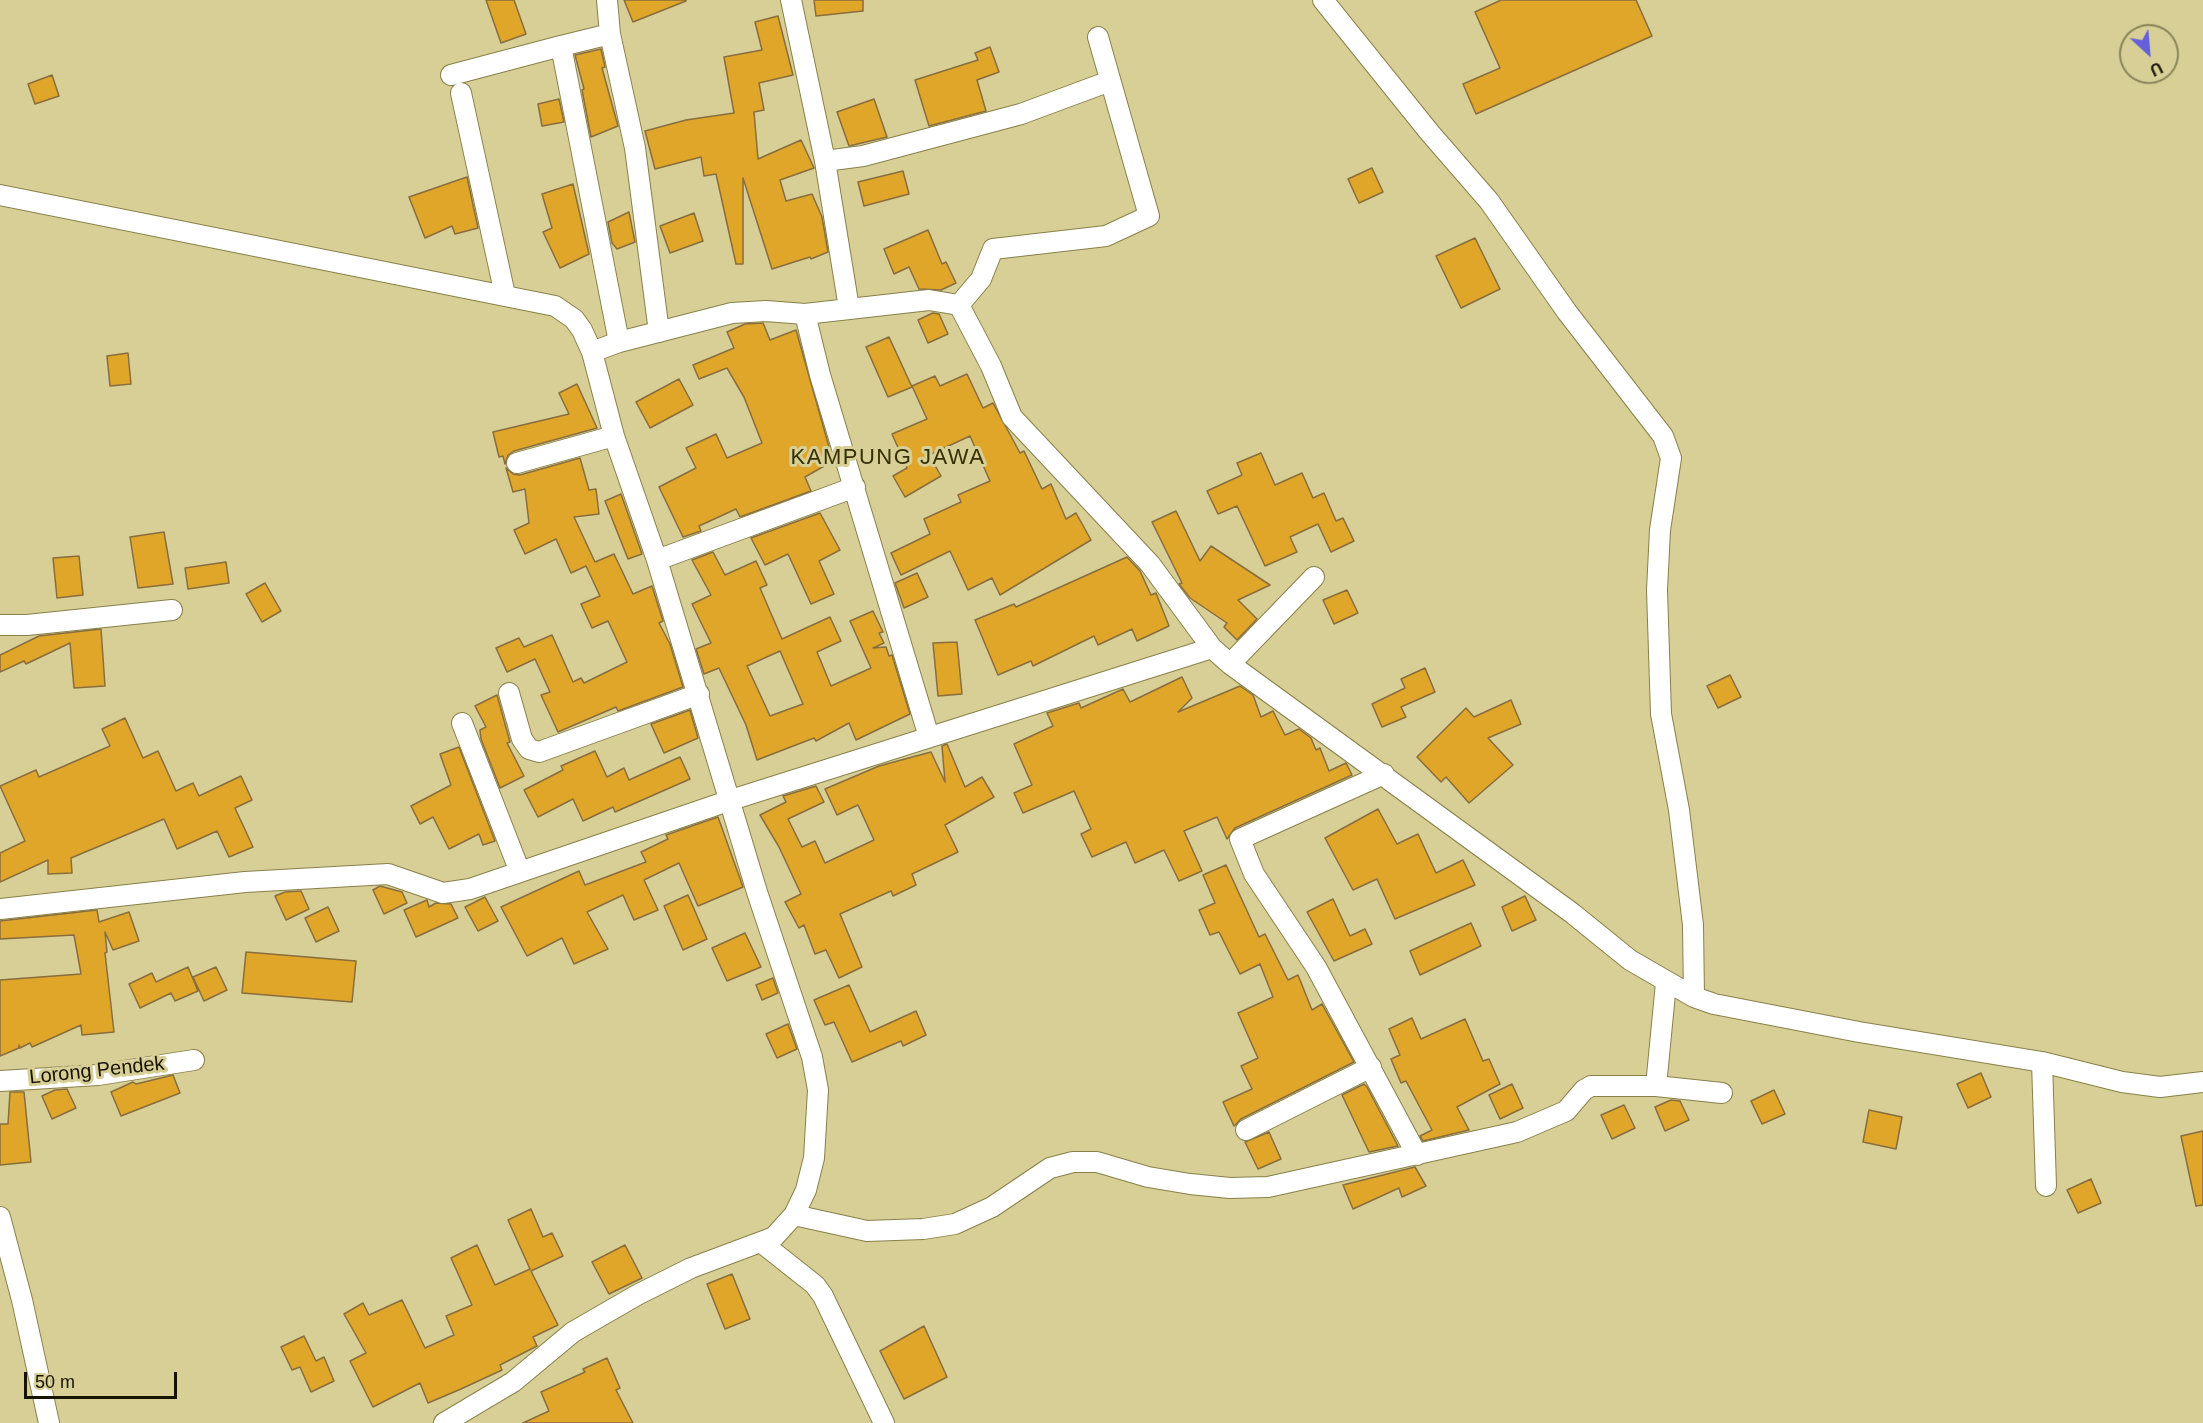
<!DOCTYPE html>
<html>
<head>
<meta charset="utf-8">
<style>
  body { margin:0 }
  #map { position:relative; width:2203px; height:1423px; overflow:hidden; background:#d7cf96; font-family:Arial,sans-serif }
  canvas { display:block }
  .north { position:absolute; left:2119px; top:24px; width:60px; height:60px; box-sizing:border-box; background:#d7cf96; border:2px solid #8a845a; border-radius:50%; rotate:154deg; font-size:16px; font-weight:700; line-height:24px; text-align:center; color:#171301 }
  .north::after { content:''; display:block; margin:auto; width:21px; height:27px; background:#6560d9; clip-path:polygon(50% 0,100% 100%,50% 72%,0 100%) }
  .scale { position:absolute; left:24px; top:1372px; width:153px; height:27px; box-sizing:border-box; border:3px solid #171301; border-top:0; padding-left:8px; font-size:18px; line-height:21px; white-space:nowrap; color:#171301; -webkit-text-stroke:4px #d7cf96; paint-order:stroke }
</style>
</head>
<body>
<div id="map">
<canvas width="2203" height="1423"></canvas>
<div class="north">U</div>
<div class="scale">50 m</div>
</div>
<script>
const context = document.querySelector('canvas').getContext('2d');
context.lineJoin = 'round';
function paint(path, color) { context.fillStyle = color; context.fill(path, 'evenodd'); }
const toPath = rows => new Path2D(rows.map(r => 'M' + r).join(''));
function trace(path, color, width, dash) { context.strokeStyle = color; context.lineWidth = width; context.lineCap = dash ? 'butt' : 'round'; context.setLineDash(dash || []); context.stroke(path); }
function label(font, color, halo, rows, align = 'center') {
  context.font = font + ' Arial,sans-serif'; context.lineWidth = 6; context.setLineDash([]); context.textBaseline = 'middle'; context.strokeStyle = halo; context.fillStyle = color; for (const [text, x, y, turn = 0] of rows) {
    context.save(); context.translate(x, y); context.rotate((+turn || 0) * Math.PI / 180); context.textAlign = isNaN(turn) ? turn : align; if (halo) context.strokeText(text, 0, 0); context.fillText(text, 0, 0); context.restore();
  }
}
const building = toPath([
  [486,0,514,0,526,34,501,43,486,0],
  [624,0,686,0,686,1,633,22,624,0],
  [814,0,863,0,863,11,816,16,814,0],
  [1501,0,1636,0,1652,36,1476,114,1463,84,1500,68,1475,12,1501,0],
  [778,16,793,75,759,83,764,110,754,112,758,159,801,140,814,168,780,180,786,201,812,194,822,217,828,252,811,259,810,257,772,269,743,178,743,264,736,264,716,174,704,176,701,157,655,169,645,131,686,120,734,113,724,57,762,50,755,22,778,16],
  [990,47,999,72,977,80,986,111,929,126,915,80,978,60,975,53,990,47],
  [601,49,605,67,602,68,618,126,591,137,582,90,584,89,575,55,601,49],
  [52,75,59,96,35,104,28,84,52,75],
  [559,99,564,122,542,126,538,104,559,99],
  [874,99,887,137,849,146,837,112,874,99],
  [1372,168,1383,192,1359,203,1348,179,1372,168],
  [903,171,909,194,864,206,858,182,903,171],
  [467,177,478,228,455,234,452,226,425,238,409,197,467,177],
  [573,184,589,254,560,268,543,232,552,228,542,194,573,184],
  [629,212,635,242,617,249,612,243,608,222,629,212],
  [694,213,703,241,670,253,660,226,694,213],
  [928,230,942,264,946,262,956,283,941,290,919,289,909,267,894,274,884,249,928,230],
  [1475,238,1500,289,1461,308,1436,256,1475,238],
  [933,313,939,314,948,334,928,343,918,320,933,313],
  [763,323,770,340,796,330,833,461,805,477,811,491,740,517,736,509,699,526,701,531,683,537,659,487,696,468,686,448,716,434,727,458,762,443,744,397,727,368,699,379,693,365,734,348,727,332,745,324,763,323],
  [889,337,912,387,888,397,866,347,889,337],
  [128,353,131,384,110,386,107,356,128,353],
  [967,374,983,408,993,403,1020,453,1024,451,1042,489,1051,484,1066,519,1076,513,1091,540,1000,595,992,578,968,590,950,551,901,575,891,553,930,534,924,519,961,502,958,495,990,481,970,436,929,455,941,476,905,497,893,476,907,468,892,434,927,419,912,386,935,376,940,386,967,374],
  [679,379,693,405,650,428,636,402,679,379],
  [577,384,597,428,514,451,508,455,505,464,503,456,499,457,493,432,569,414,559,393,577,384],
  [1261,453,1275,485,1302,473,1313,498,1324,493,1336,521,1343,518,1354,541,1331,552,1318,524,1290,537,1297,552,1265,566,1237,506,1218,514,1207,491,1242,475,1237,463,1261,453],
  [580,458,589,490,596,489,599,514,574,517,595,562,614,554,633,594,652,586,663,621,659,623,670,644,683,687,618,711,616,707,558,732,541,695,550,692,535,659,507,672,496,648,519,638,524,647,552,635,573,682,581,678,584,683,627,662,608,621,592,628,581,604,600,596,586,566,571,573,556,539,525,554,514,530,529,523,525,489,513,492,506,468,513,474,520,475,580,458],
  [621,494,642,554,628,559,605,501,621,494],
  [1176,511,1200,561,1211,546,1270,585,1238,600,1257,619,1237,640,1224,627,1227,623,1190,598,1179,584,1182,583,1152,522,1176,511],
  [820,513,840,550,819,561,834,594,811,604,788,554,765,565,751,538,820,513],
  [164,532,173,584,138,588,130,537,164,532],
  [713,552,725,575,756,561,767,585,760,588,782,639,830,617,841,641,817,652,831,686,871,668,850,621,873,611,883,632,879,633,884,643,873,648,886,647,889,656,892,655,910,714,856,740,849,723,816,741,814,738,757,760,746,725,719,668,704,674,696,649,711,643,692,604,711,595,692,560,713,552],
  [780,651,803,704,770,716,747,666,780,651],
  [79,556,83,595,57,598,53,558,79,556],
  [1127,557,1140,571,1151,595,1156,593,1169,626,1137,641,1132,629,1098,645,1094,636,1033,666,1031,661,998,675,975,620,1014,604,1016,607,1127,557],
  [226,562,229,583,188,589,185,568,226,562],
  [917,573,928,597,904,608,895,583,917,573],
  [265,583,281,611,262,622,246,594,265,583],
  [1347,590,1358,613,1334,624,1323,600,1347,590],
  [101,629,105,686,74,688,70,643,26,664,24,661,0,672,0,655,39,636,101,629],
  [957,642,962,694,938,696,933,643,957,642],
  [1425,668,1435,692,1401,707,1406,717,1382,727,1372,704,1405,688,1401,679,1425,668],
  [1730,675,1741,697,1718,708,1707,686,1730,675],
  [1182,677,1192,698,1178,712,1240,686,1253,695,1261,717,1273,711,1285,735,1299,729,1311,738,1316,750,1320,748,1329,771,1346,763,1352,775,1235,828,1227,839,1217,817,1184,831,1202,871,1179,881,1164,850,1135,863,1126,842,1092,857,1081,834,1091,829,1074,791,1023,813,1014,793,1032,785,1014,744,1053,726,1047,713,1079,703,1081,708,1123,689,1130,702,1182,677],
  [497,695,510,742,507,743,524,776,500,788,481,739,480,730,486,727,475,706,497,695],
  [1511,700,1521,724,1488,738,1513,765,1469,803,1446,777,1441,782,1417,757,1466,708,1474,717,1511,700],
  [690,710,698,738,664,753,651,724,690,710],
  [125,718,143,758,158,751,176,791,193,783,199,796,241,776,252,800,235,808,253,847,229,857,217,831,177,849,164,819,71,858,72,873,48,874,48,860,0,882,0,853,25,841,0,786,36,770,39,777,110,746,102,729,125,718],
  [947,744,965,787,982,777,994,797,945,825,958,852,912,874,916,885,893,896,891,891,840,914,862,967,839,978,826,950,815,954,804,925,799,928,785,902,801,894,779,847,760,815,786,802,783,796,816,786,824,802,788,819,802,847,815,841,825,863,874,840,858,805,837,815,825,789,879,766,931,752,945,782,942,746,947,744],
  [459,747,495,841,483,845,479,834,449,849,433,817,420,824,411,806,451,785,440,754,459,747],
  [595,751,607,777,624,768,629,780,680,757,690,779,615,812,613,807,583,821,573,799,538,817,524,790,563,770,561,766,595,751],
  [1378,809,1397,844,1418,834,1436,873,1463,860,1475,885,1395,919,1377,879,1353,890,1325,838,1378,809],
  [718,817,743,887,698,906,679,863,644,880,658,910,634,920,623,895,587,912,608,949,574,964,562,938,527,956,501,907,579,871,585,885,646,862,641,852,668,839,666,835,718,817],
  [1226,865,1259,937,1265,934,1288,980,1298,975,1312,1010,1322,1004,1354,1062,1241,1119,1234,1126,1223,1102,1252,1089,1241,1066,1258,1058,1238,1013,1273,997,1260,964,1240,974,1219,932,1210,935,1199,910,1215,903,1203,875,1226,865],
  [380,886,402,892,407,903,384,914,373,890,380,886],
  [301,891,309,909,286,920,275,896,285,892,301,891],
  [688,895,707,939,683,950,664,906,688,895],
  [1525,896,1536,920,1512,931,1502,907,1525,896],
  [485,897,498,921,478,931,465,907,485,897],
  [1333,899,1350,936,1365,929,1372,944,1334,961,1307,912,1333,899],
  [427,900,429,907,436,903,451,904,458,918,416,937,404,910,427,900],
  [328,907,339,931,316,942,305,918,328,907],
  [97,910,99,922,129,912,139,941,113,950,105,932,107,952,105,953,114,1032,82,1035,81,1025,32,1047,30,1043,20,1048,19,1045,19,1048,0,1056,0,980,81,974,74,935,0,939,0,921,97,910],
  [1471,923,1481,946,1420,975,1410,951,1471,923],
  [745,933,761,967,727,981,712,948,745,933],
  [246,952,356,961,352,1002,242,993,246,952],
  [188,967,198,991,175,1001,171,993,140,1008,129,984,152,973,156,982,188,967],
  [216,967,227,990,204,1001,193,977,216,967],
  [773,978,778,993,762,1000,756,985,773,978],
  [849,985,870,1032,916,1011,926,1035,903,1046,901,1041,852,1062,834,1022,825,1025,814,1000,849,985],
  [1412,1018,1421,1039,1465,1019,1483,1061,1489,1059,1500,1084,1457,1107,1469,1130,1423,1141,1420,1136,1432,1130,1406,1081,1401,1083,1391,1059,1400,1055,1389,1029,1412,1018],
  [788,1024,797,1049,777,1058,766,1034,788,1024],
  [1981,1073,1991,1097,1968,1108,1957,1084,1981,1073],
  [173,1075,180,1093,121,1116,111,1092,133,1082,136,1084,173,1075],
  [1364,1084,1367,1087,1398,1146,1369,1152,1342,1095,1364,1084],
  [1512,1084,1523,1108,1500,1119,1489,1095,1512,1084],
  [67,1089,76,1108,52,1119,42,1096,55,1090,67,1089],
  [1774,1090,1785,1114,1762,1124,1751,1101,1774,1090],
  [10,1092,24,1092,31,1162,0,1165,0,1124,8,1124,10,1092],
  [1671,1100,1680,1101,1689,1120,1665,1131,1655,1107,1671,1100],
  [1624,1105,1635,1128,1612,1139,1601,1115,1624,1105],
  [1869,1110,1902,1117,1896,1149,1863,1142,1869,1110],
  [2203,1131,2203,1205,2196,1206,2181,1136,2203,1131],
  [1269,1132,1281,1159,1258,1169,1245,1142,1269,1132],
  [1415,1167,1426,1186,1402,1197,1399,1188,1353,1209,1343,1185,1415,1167],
  [2091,1179,2101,1203,2078,1213,2067,1190,2091,1179],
  [531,1209,543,1237,552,1233,563,1256,531,1271,558,1325,533,1337,537,1346,500,1365,502,1370,461,1389,428,1403,420,1383,373,1407,350,1361,366,1353,344,1314,363,1303,369,1315,402,1300,425,1348,454,1335,446,1316,472,1305,451,1258,477,1245,495,1285,530,1269,508,1220,531,1209],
  [625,1245,642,1278,609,1294,592,1262,625,1245],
  [732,1274,750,1319,725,1329,707,1284,732,1274],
  [924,1326,947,1377,904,1399,880,1351,924,1326],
  [304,1336,316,1361,324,1357,334,1381,311,1392,300,1367,292,1370,281,1347,304,1336],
  [607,1358,620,1388,616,1390,633,1423,523,1423,549,1411,541,1392,585,1372,583,1369,607,1358]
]);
paint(building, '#e0a62a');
trace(building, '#886d3d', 1.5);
const minor = toPath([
  [791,0,825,161,849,308],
  [1323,0,1430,133,1489,201,1567,312,1663,436,1671,458,1660,530,1657,590,1661,714,1679,810,1693,925,1694,997],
  [610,34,635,148,659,332],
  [561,46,610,34,607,0],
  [451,75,561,46,619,342],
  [461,93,505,295],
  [825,161,863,156,1021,114,1110,81],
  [0,195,555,306,574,319,582,330,592,352,614,436,657,560,757,892,812,1057,818,1090,814,1158,806,1190,794,1215,774,1237,691,1268,637,1295,573,1332,513,1382,444,1423],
  [959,305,981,279,993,249,1106,236,1149,216,1098,37],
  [805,314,820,375,929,737],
  [592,352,619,342,732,313,766,311,805,314,929,300,959,305,991,366,1012,417,1150,564,1212,648],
  [517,463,614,436],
  [657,560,855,487],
  [0,625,27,625,172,610],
  [1230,664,1314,577],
  [509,693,522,739,529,749,539,752,699,694],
  [462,723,520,872],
  [1384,774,1240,839,1254,874,1316,967,1417,1155],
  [0,909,245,882,388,874,443,893,470,889,731,800,1212,648,1230,664,1572,913,1630,960,1694,997,1714,1004,1859,1032,2042,1062,2122,1082,2160,1087,2203,1082],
  [2042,1062,2046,1186],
  [0,1081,98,1075,194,1060],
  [1656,1086,1666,983],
  [1246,1130,1371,1067],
  [794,1215,867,1231,923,1229,955,1224,992,1207,1050,1168,1073,1162,1097,1162,1148,1177,1190,1184,1230,1188,1268,1187,1517,1132,1566,1111,1584,1090,1591,1086,1656,1086,1722,1093],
  [0,1217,22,1300,49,1423],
  [762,1243,815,1285,823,1296,884,1423]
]);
trace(minor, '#88804a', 22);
trace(minor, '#fff', 20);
label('20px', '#171301', '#d7cf96', [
  ["Lorong Pendek",97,1071,-6]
]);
context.letterSpacing = '1.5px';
label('22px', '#352f04', '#d7cf96', [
  ["KAMPUNG JAWA",888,458]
]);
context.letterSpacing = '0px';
</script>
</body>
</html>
